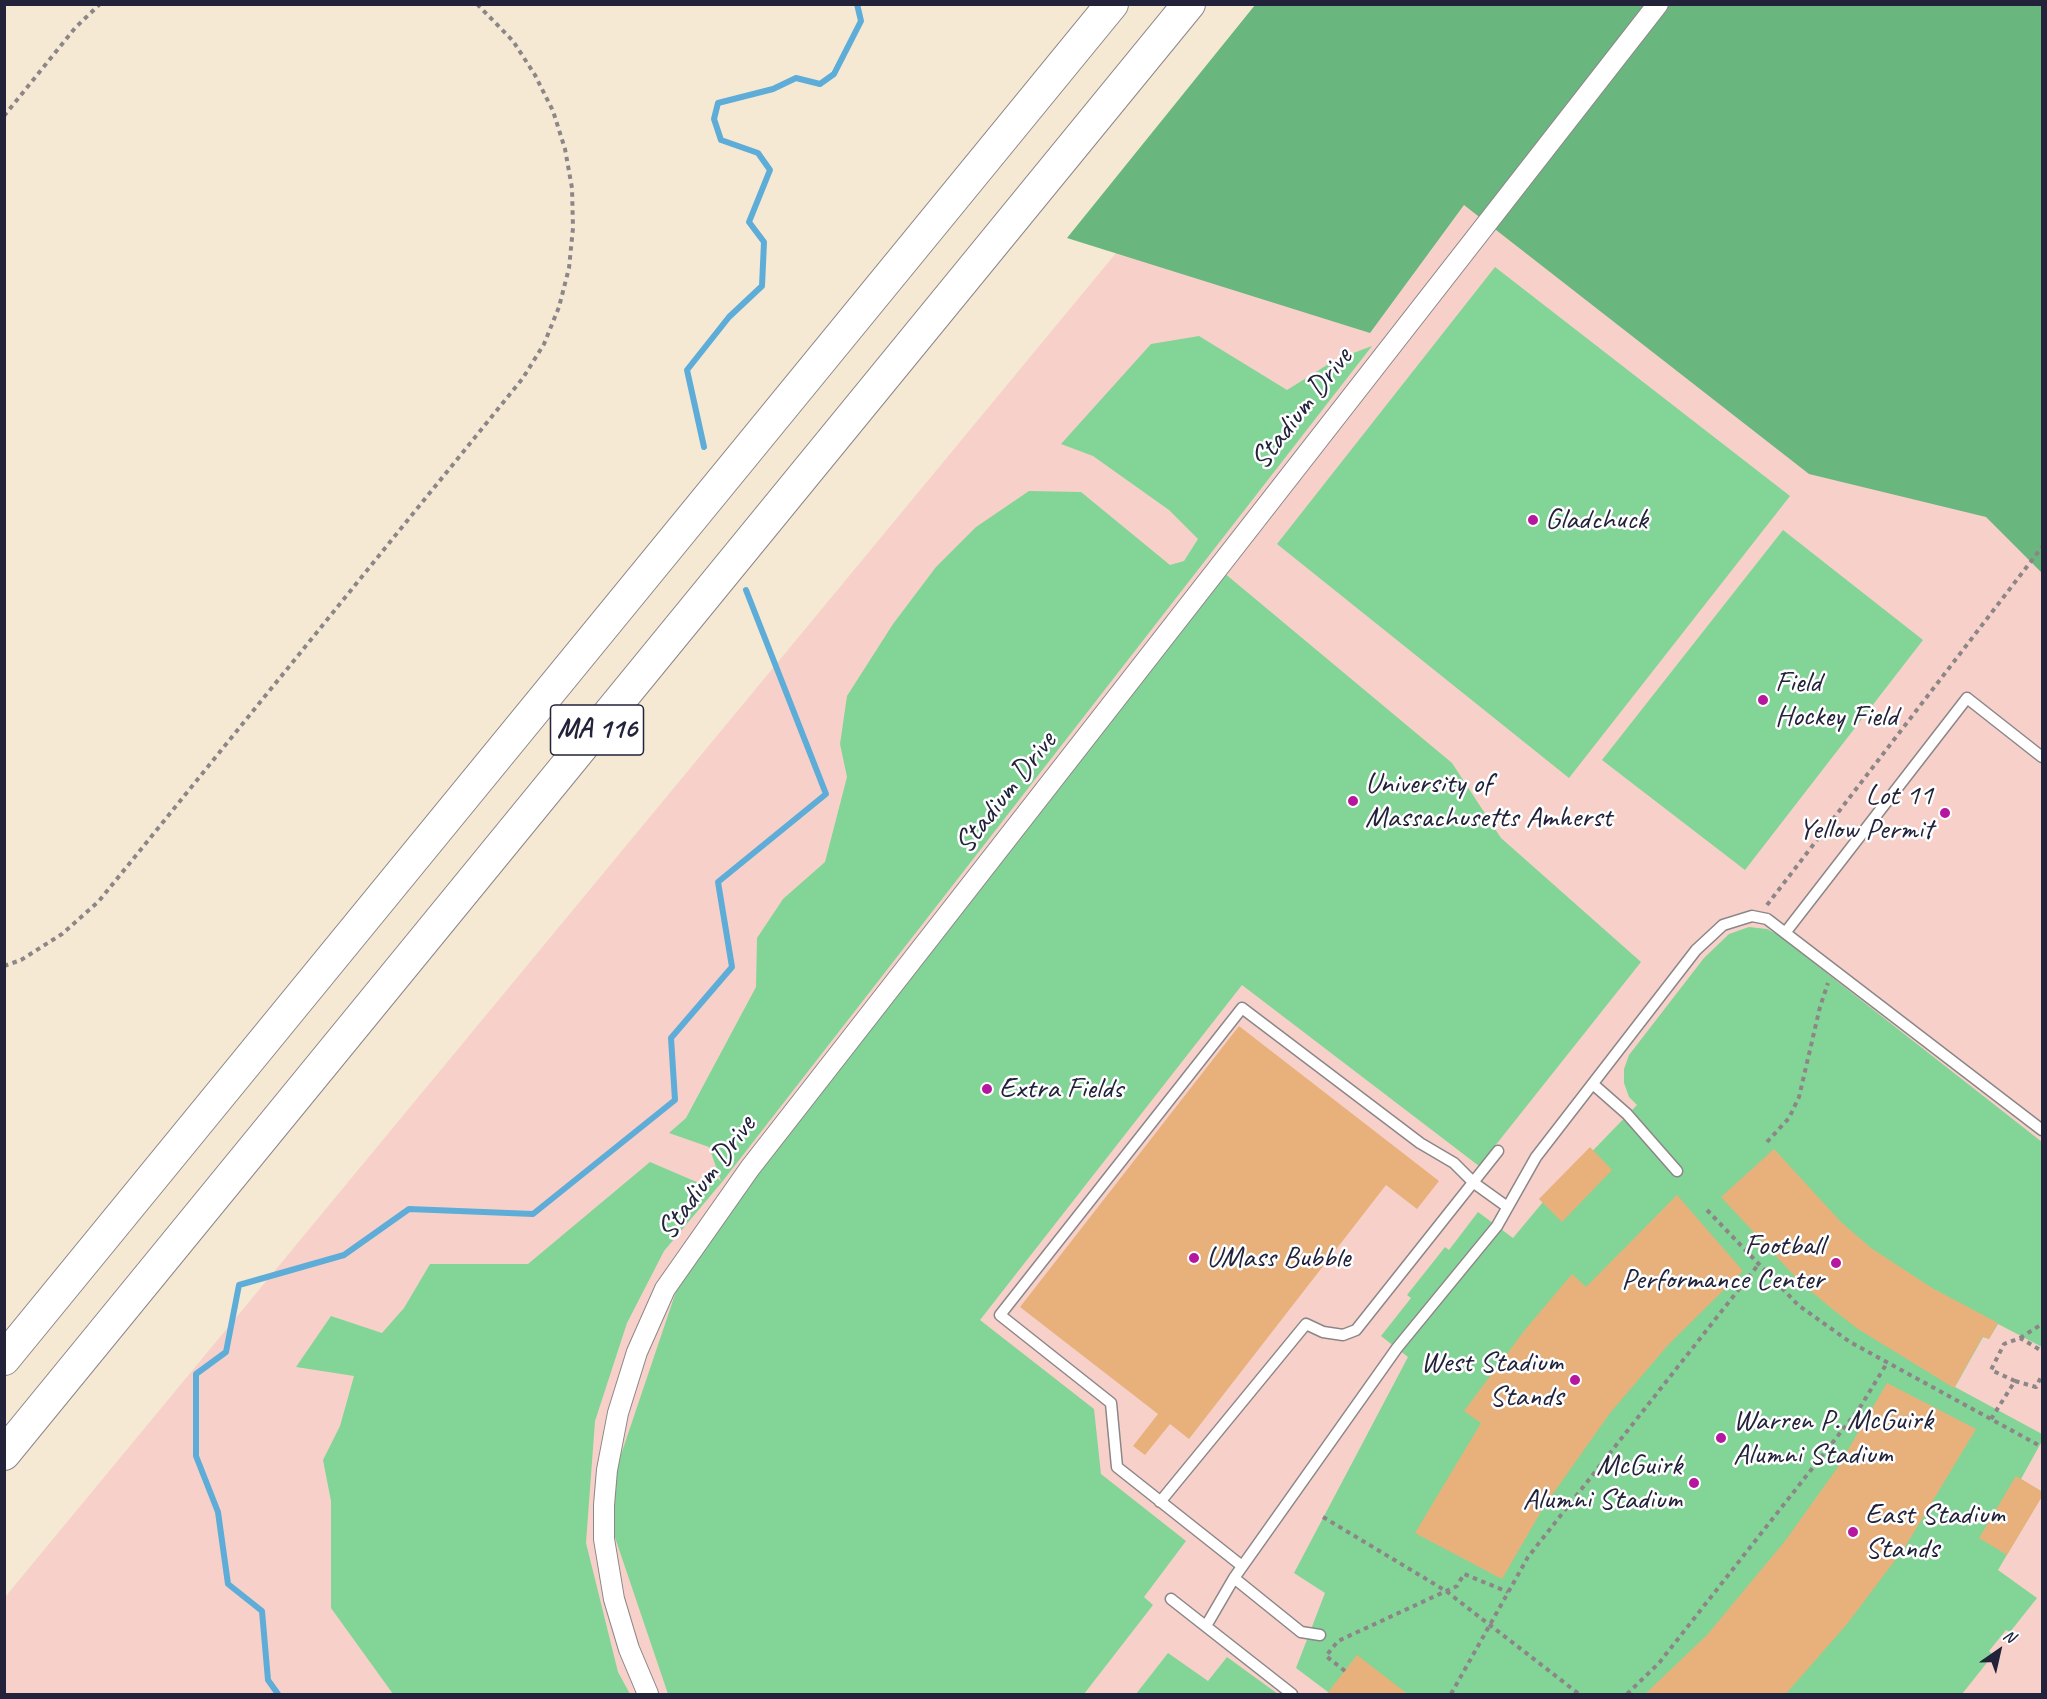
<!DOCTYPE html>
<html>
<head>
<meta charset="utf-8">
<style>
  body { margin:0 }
  #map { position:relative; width:2047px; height:1699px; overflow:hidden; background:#f6e9d4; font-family:Caveat,sans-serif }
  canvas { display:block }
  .frame { position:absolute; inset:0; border:6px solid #22223b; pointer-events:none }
  .north { position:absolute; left:1969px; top:1621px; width:60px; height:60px; -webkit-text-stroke:4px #fff; paint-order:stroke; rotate:34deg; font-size:16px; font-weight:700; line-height:24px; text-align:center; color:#22223b }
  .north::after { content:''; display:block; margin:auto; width:21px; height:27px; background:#22223b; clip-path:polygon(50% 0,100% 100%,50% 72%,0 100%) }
</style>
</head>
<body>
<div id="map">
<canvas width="2047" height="1699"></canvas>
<div class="frame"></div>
<div class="north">N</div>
</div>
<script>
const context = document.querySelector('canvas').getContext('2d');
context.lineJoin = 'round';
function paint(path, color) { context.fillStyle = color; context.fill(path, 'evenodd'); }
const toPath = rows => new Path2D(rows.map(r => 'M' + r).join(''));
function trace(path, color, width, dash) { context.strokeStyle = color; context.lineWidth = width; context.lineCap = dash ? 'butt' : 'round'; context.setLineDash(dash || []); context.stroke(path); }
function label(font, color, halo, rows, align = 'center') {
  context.font = font + ' Caveat,sans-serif'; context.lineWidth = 5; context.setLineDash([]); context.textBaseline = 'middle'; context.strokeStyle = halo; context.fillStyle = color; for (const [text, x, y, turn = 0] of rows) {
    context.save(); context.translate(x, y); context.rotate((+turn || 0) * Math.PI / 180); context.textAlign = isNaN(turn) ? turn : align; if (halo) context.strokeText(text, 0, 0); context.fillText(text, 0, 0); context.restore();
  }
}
paint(toPath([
  [1321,5,2042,5,2042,1694,5,1694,5,1597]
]), '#f7d1c9');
paint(toPath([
  [1495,267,1790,496,1569,778,1277,544],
  [1199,336,1287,390,1335,360,1372,346,722,1182,664,1251,627,1323,595,1421,586,1543,618,1672,630,1694,393,1694,331,1608,331,1501,323,1460,340,1426,354,1376,296,1367,331,1316,382,1333,404,1308,430,1264,528,1264,650,1162,699,1183,715,1176,721,1181,709,1147,669,1133,686,1118,756,987,757,938,783,899,825,862,847,777,840,744,847,696,893,624,936,567,976,527,1029,491,1081,492,1170,565,1184,561,1198,539,1169,510,1093,456,1061,444,1151,344],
  [1783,530,1923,640,1745,870,1602,760],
  [1217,567,1452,763,1501,838,1641,962,1479,1166,1242,985,980,1320,1094,1409,1101,1474,1186,1541,1144,1597,1153,1605,1084,1694,668,1694,604,1505,690,1250],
  [1749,927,1767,929,1778,935,2042,1142,2042,1347,1998,1324,1989,1339,1983,1337,1955,1387,2042,1434,2042,1441,2021,1479,2042,1492,2042,1495,1998,1570,2037,1598,2010,1632,2006,1630,1989,1651,1993,1655,1962,1694,1334,1694,1328,1692,1296,1668,1325,1593,1294,1573,1408,1357,1381,1336,1411,1298,1407,1295,1445,1247,1449,1250,1478,1212,1513,1238,1543,1202,1637,1105,1629,1097,1624,1083,1624,1069,1629,1055,1704,958,1729,934],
  [1168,1653,1208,1681,1227,1657,1278,1694,1136,1694]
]), '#82d596');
paint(toPath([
  [1255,5,2042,5,2042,573,1986,517,1809,474,1464,205,1370,333,1067,238]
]), '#69b67f');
trace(toPath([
  [704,447,687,370,729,317,762,286,764,242,749,222,770,170,758,153,721,140,714,119,718,103,773,89,796,78,820,84,834,74,861,21,857,4],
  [278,1694,268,1680,262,1611,228,1584,218,1512,196,1456,196,1374,226,1352,239,1285,344,1255,409,1209,533,1214,675,1100,671,1038,732,967,718,882,826,794,746,590]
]), '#5eadd8', 6);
paint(toPath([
  [1239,1026,1439,1181,1417,1209,1386,1185,1189,1439,1170,1424,1145,1455,1133,1446,1158,1414,1020,1307],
  [1590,1147,1612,1170,1562,1222,1539,1199],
  [1774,1149,1841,1222,1871,1248,1932,1288,1998,1323,1989,1339,1983,1336,1954,1388,1858,1329,1831,1308,1800,1282,1721,1197],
  [1677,1195,1743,1271,1668,1345,1610,1413,1543,1508,1502,1579,1415,1533,1481,1423,1464,1411,1524,1331,1572,1274,1586,1287],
  [1887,1383,1976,1429,1905,1547,1847,1624,1785,1695,1644,1695,1707,1635,1785,1541,1838,1467],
  [2016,1476,2043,1492,2043,1495,2007,1555,1979,1538],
  [1357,1655,1409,1695,1326,1695]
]), '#e8b17c');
const lane = toPath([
  [1785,933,1967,698,2042,757],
  [1594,1085,1627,1114,1677,1171],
  [1160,1502,1306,1324,1323,1332,1343,1335,1356,1330,1498,1151],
  [1242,1566,1117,1467,1111,1403,1000,1315,1242,1008,1420,1143,1454,1163,1474,1183,1506,1206],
  [1234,1578,1301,1632,1320,1635],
  [1171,1599,1292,1694],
  [1206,1626,1234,1578,1397,1348,1497,1226,1536,1157,1696,950,1723,925,1752,916,1767,919,2042,1130]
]);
const street = toPath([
  [648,1694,629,1649,614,1599,604,1539,604,1505,607,1470,618,1413,637,1352,665,1289,750,1168,1658,4]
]);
const primary = toPath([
  [4,1359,1112,4],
  [4,1454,1189,4]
]);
trace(lane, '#8c8688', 13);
trace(street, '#8c8688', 22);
trace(primary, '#8c8688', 34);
trace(toPath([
  [4,116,75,28,100,4],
  [1767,905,2042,547],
  [4,966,21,960,62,934,99,901,523,378,544,344,559,307,569,268,573,228,572,188,565,149,553,111,535,75,513,41,477,4],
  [1767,1142,1789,1118,1799,1097,1820,1007,1828,983],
  [1707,1210,1798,1305,1850,1342,2042,1447],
  [2020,1338,2042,1324],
  [2015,1381,1991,1370,2004,1344,2020,1338,2042,1351],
  [1991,1419,2015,1381,2036,1387,2042,1375],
  [1323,1517,1446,1591,1579,1694],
  [1345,1671,1326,1656,1338,1641,1457,1586,1464,1574,1508,1592],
  [1451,1694,1528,1557,1758,1265],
  [1627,1694,1659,1663,1859,1409,1887,1363]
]), '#8c8688', 4, [4.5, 4.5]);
trace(lane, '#fff', 10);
trace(street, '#fff', 20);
trace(primary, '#fff', 32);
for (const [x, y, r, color] of [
  [1533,520,6,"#b5179e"],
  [1763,700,6,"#b5179e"],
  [1353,801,6,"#b5179e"],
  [1945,813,6,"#b5179e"],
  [987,1089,6,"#b5179e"],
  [1194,1258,6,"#b5179e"],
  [1836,1263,6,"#b5179e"],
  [1575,1380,6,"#b5179e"],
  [1721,1438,6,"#b5179e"],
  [1694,1483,6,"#b5179e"],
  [1853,1532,6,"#b5179e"]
]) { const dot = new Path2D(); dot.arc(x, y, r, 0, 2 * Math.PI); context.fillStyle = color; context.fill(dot); trace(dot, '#fff', 2); }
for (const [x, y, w] of [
  [597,730,93]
]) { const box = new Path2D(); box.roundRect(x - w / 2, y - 25, w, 50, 4.5); context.fillStyle = '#fff'; context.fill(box); trace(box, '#22223b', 1.5); }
label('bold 28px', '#22223b', null, [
  ["MA 116",597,730]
]);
label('30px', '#22223b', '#fff', [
  ["Stadium Drive",1302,409,-52],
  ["Stadium Drive",1006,793,-52],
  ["Stadium Drive",707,1178,-54]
]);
label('30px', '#22223b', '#fff', [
  ["Gladchuck",1545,520],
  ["Field",1775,683],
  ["Hockey Field",1775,717],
  ["University of",1365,784],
  ["Massachusetts Amherst",1365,818],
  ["Lot 11",1933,796,"right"],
  ["Yellow Permit",1933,830,"right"],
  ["Extra Fields",999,1089],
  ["Football",1824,1246,"right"],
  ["Performance Center",1824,1280,"right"],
  ["UMass Bubble",1206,1258],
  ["West Stadium",1563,1363,"right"],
  ["Stands",1563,1397,"right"],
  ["Warren P. McGuirk",1733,1421],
  ["Alumni Stadium",1733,1455],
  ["McGuirk",1682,1466,"right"],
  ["Alumni Stadium",1682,1500,"right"],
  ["East Stadium",1865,1515],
  ["Stands",1865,1549]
], 'left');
</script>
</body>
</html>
